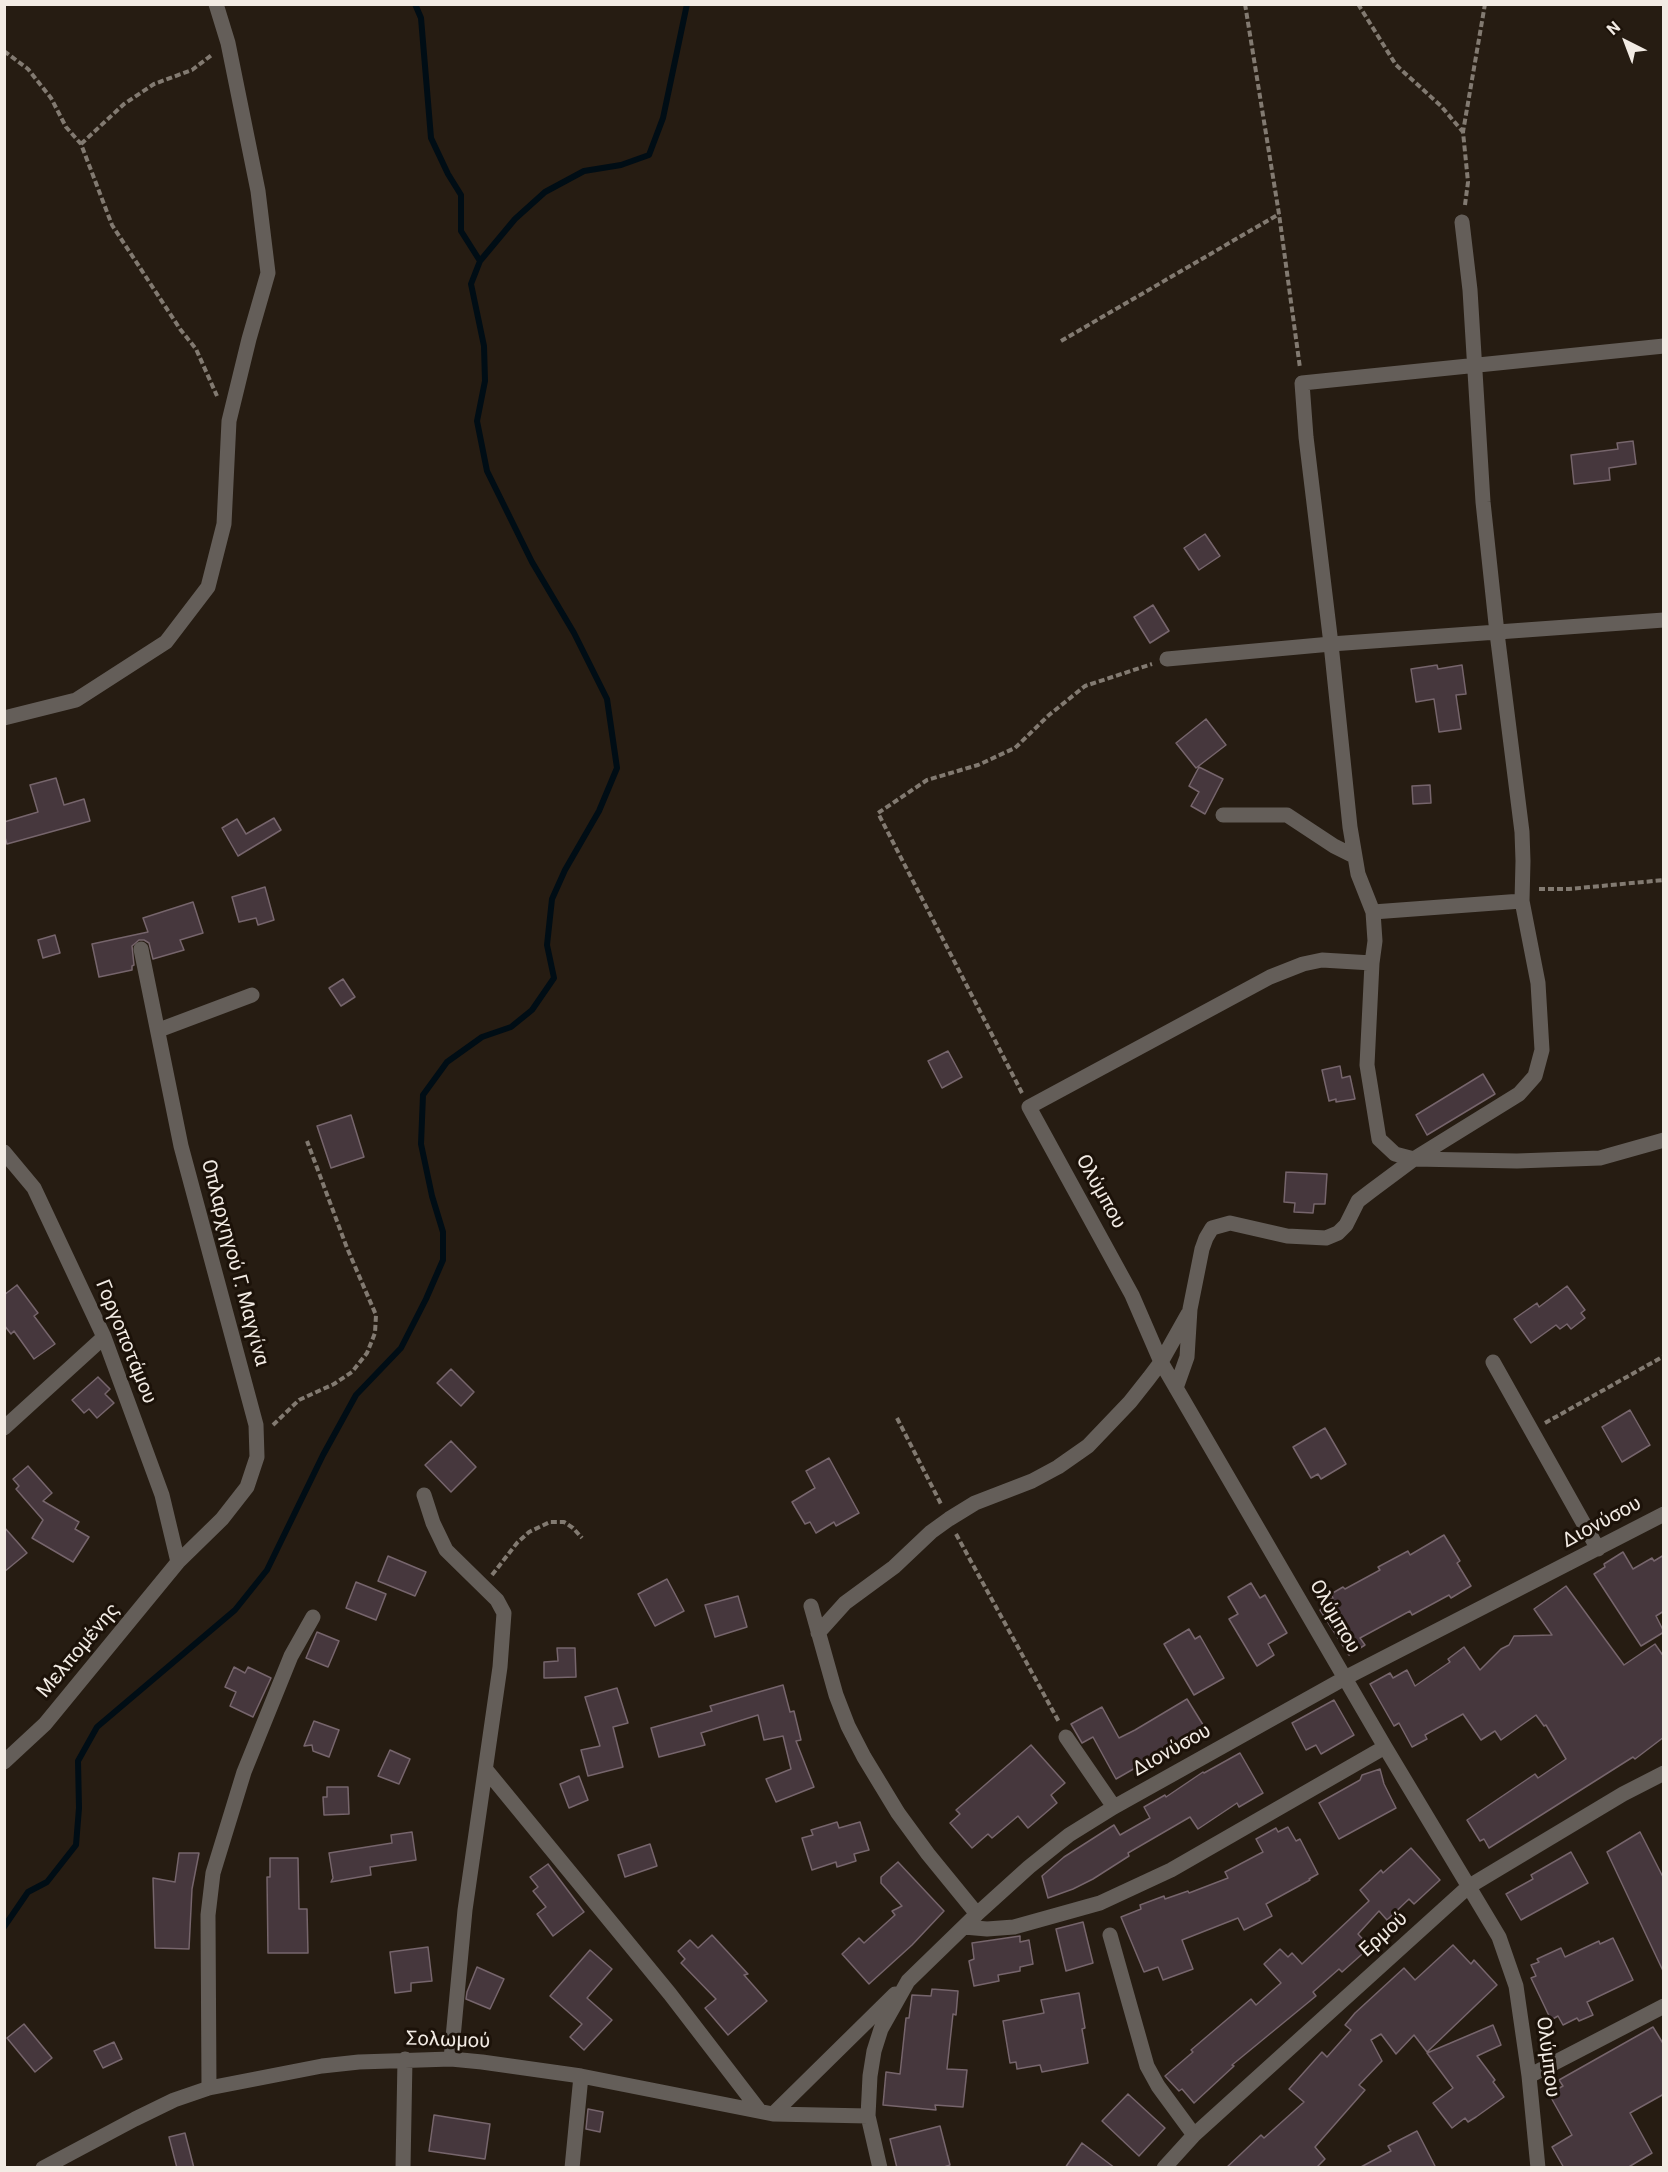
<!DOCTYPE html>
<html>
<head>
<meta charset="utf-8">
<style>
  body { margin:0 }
  #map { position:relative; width:1668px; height:2172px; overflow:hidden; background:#261c12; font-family:Roboto,sans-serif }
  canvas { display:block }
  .frame { position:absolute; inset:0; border:6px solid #f2ebe4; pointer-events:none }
  .north { position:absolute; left:1596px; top:12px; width:60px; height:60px; -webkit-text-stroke:4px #1c1209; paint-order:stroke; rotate:318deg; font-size:16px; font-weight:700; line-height:24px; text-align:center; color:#f2ebe4 }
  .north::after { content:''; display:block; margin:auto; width:21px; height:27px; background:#f2ebe4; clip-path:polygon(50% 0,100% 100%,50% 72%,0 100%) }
</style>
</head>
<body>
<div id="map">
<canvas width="1668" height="2172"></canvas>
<div class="frame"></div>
<div class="north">N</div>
</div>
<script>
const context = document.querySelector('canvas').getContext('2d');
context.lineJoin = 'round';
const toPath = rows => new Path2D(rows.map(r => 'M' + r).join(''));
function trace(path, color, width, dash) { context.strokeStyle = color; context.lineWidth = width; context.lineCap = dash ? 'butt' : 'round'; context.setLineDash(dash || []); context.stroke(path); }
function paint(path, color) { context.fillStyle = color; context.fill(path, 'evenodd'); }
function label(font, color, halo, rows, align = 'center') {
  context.font = font + ' Roboto,sans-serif'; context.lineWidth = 6; context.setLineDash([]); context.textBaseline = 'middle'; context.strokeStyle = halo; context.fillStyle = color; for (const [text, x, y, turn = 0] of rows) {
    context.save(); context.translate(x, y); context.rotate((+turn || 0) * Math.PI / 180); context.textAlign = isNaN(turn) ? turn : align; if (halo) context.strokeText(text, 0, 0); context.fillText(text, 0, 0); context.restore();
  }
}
trace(toPath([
  [415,4,421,18,431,138,448,174,461,195,461,231,480,261],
  [4,1927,28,1892,47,1882,76,1845,79,1808,78,1761,97,1727,235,1610,267,1570,323,1455,356,1395,401,1348,426,1299,443,1260,443,1232,432,1196,421,1144,423,1095,447,1062,482,1037,511,1027,532,1010,554,978,547,945,552,899,565,870,599,811,617,768,607,699,574,633,532,562,487,471,477,421,485,381,484,346,471,284,480,261,515,219,545,192,584,171,621,165,649,155,663,118,687,4]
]), '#000d15', 6);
const building = toPath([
  [1633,441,1636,464,1609,468,1610,480,1574,484,1571,455,1618,449,1617,443,1633,441],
  [1205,534,1220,556,1199,570,1184,548,1205,534],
  [1153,605,1169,631,1150,643,1134,617,1153,605],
  [1437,665,1438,669,1462,665,1466,694,1456,695,1461,729,1439,732,1434,699,1416,702,1411,669,1437,665],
  [1206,719,1226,745,1196,768,1176,743,1206,719],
  [1199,767,1223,779,1205,814,1191,806,1199,792,1189,786,1199,767],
  [56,778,64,805,84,799,90,821,7,844,4,834,4,822,38,812,30,785,56,778],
  [1430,785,1431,803,1413,804,1412,786,1430,785],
  [274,818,281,830,238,856,222,828,237,819,246,834,274,818],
  [265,887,274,920,258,925,256,918,239,922,232,897,265,887],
  [193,902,203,933,180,940,184,950,153,959,149,943,144,940,139,940,132,946,134,965,132,966,132,970,99,977,92,944,148,932,143,918,193,902],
  [55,935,60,953,43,958,38,940,55,935],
  [343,979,355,997,341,1006,329,988,343,979],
  [948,1051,962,1077,942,1088,928,1061,948,1051],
  [1340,1066,1342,1078,1350,1076,1355,1099,1336,1102,1336,1099,1329,1101,1322,1070,1340,1066],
  [1483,1074,1495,1094,1427,1135,1416,1115,1483,1074],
  [351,1115,364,1157,331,1168,317,1126,351,1115],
  [1286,1172,1327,1174,1325,1204,1314,1204,1313,1213,1294,1212,1295,1203,1284,1202,1286,1172],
  [17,1285,38,1313,34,1316,55,1344,34,1359,14,1331,11,1334,4,1325,4,1295,17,1285],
  [1567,1286,1585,1310,1581,1313,1585,1318,1571,1329,1567,1324,1560,1329,1556,1325,1531,1343,1514,1319,1537,1303,1539,1307,1567,1286],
  [451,1369,474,1392,461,1406,437,1383,451,1369],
  [98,1377,110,1389,105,1394,114,1403,97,1418,89,1409,84,1413,72,1400,98,1377],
  [1630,1410,1650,1445,1622,1462,1602,1427,1630,1410],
  [1325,1428,1346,1464,1321,1479,1318,1474,1311,1478,1293,1447,1325,1428],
  [451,1441,476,1467,451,1492,425,1465,451,1441],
  [829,1458,859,1513,836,1526,834,1522,816,1533,810,1522,805,1524,792,1502,815,1488,806,1471,829,1458],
  [28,1466,52,1493,43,1501,79,1522,75,1529,89,1537,73,1562,32,1538,43,1520,16,1489,19,1486,13,1479,28,1466],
  [4,1527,27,1553,4,1572,4,1527],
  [1444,1535,1460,1561,1457,1563,1471,1586,1451,1598,1449,1595,1412,1615,1410,1611,1360,1638,1365,1645,1349,1655,1320,1610,1324,1607,1322,1604,1333,1598,1331,1594,1343,1587,1345,1589,1380,1570,1378,1567,1408,1551,1410,1555,1444,1535],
  [1623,1552,1633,1569,1652,1558,1654,1561,1664,1555,1664,1611,1656,1616,1664,1632,1641,1646,1594,1574,1605,1567,1604,1564,1623,1552],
  [388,1556,426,1572,415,1596,378,1581,388,1556],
  [667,1579,684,1611,655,1626,638,1594,667,1579],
  [356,1582,386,1594,376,1620,346,1608,356,1582],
  [1251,1583,1260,1598,1265,1595,1287,1633,1268,1644,1274,1655,1257,1666,1229,1619,1238,1614,1228,1597,1251,1583],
  [1566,1586,1624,1665,1655,1644,1664,1657,1664,1737,1635,1759,1633,1757,1489,1848,1484,1839,1480,1841,1467,1820,1535,1774,1538,1778,1566,1759,1546,1725,1544,1726,1536,1715,1501,1740,1495,1731,1481,1740,1463,1714,1425,1735,1427,1739,1412,1747,1399,1723,1394,1726,1370,1684,1390,1673,1393,1678,1407,1670,1415,1686,1450,1662,1448,1659,1464,1647,1480,1670,1501,1649,1509,1645,1514,1636,1552,1635,1534,1609,1566,1586],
  [738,1596,747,1627,715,1637,705,1605,738,1596],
  [1189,1629,1195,1639,1200,1636,1224,1678,1194,1695,1164,1644,1189,1629],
  [317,1632,339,1641,328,1667,306,1658,317,1632],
  [557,1648,575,1648,576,1677,544,1678,544,1662,558,1661,557,1648],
  [234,1667,245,1673,248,1667,271,1678,253,1717,230,1706,236,1692,225,1687,234,1667],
  [783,1685,790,1712,794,1711,801,1740,796,1741,814,1787,776,1802,766,1779,791,1769,783,1736,764,1740,758,1715,701,1733,705,1745,659,1757,651,1728,712,1711,710,1706,783,1685],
  [617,1688,628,1723,613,1727,623,1767,588,1776,581,1750,600,1746,585,1697,617,1688],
  [1187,1699,1205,1728,1116,1779,1093,1737,1082,1743,1071,1724,1102,1707,1119,1738,1135,1730,1187,1699],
  [1334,1700,1354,1735,1321,1754,1316,1745,1306,1750,1292,1723,1334,1700],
  [314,1721,339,1730,329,1757,313,1751,312,1745,304,1746,314,1721],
  [1031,1745,1065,1783,1051,1795,1057,1803,1028,1828,1018,1816,992,1838,988,1834,972,1848,950,1823,960,1814,956,1810,1031,1745],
  [390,1750,410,1759,399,1784,378,1776,390,1750],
  [1240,1753,1263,1793,1239,1807,1237,1803,1198,1829,1190,1817,1128,1853,1129,1856,1093,1879,1073,1889,1048,1898,1042,1876,1064,1857,1114,1825,1120,1835,1150,1818,1144,1807,1165,1795,1166,1797,1203,1772,1204,1773,1240,1753],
  [1380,1769,1384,1784,1396,1808,1339,1839,1319,1803,1360,1780,1362,1775,1380,1769],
  [579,1776,588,1800,569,1808,560,1784,579,1776],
  [327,1787,348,1787,349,1814,324,1815,323,1797,327,1797,327,1787],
  [837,1822,839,1828,860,1822,869,1850,854,1854,856,1861,837,1867,836,1862,812,1870,802,1838,813,1835,811,1830,837,1822],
  [1288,1827,1296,1841,1300,1839,1318,1874,1309,1879,1310,1880,1266,1904,1272,1916,1244,1930,1238,1918,1182,1940,1193,1969,1163,1980,1158,1967,1144,1972,1121,1917,1141,1909,1140,1905,1164,1896,1165,1899,1188,1891,1189,1893,1228,1878,1225,1872,1263,1852,1256,1839,1276,1828,1278,1832,1288,1827],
  [412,1832,416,1860,370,1867,371,1875,331,1882,333,1878,329,1853,392,1843,391,1835,412,1832],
  [1640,1832,1664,1879,1664,1973,1607,1852,1640,1832],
  [650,1844,657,1866,625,1877,618,1855,650,1844],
  [1411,1848,1440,1880,1414,1904,1409,1899,1387,1920,1379,1911,1358,1934,1370,1947,1342,1972,1339,1969,1313,1992,1316,1996,1232,2065,1234,2066,1194,2103,1182,2089,1179,2091,1165,2076,1193,2052,1191,2050,1251,1999,1256,2005,1281,1983,1264,1964,1280,1949,1288,1957,1292,1953,1302,1964,1369,1901,1360,1890,1381,1870,1383,1873,1411,1848],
  [1571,1852,1588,1883,1521,1920,1506,1894,1533,1879,1531,1875,1571,1852],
  [179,1853,199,1853,192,1889,189,1949,155,1948,153,1878,175,1882,179,1853],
  [270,1858,298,1858,299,1909,307,1909,308,1953,268,1953,267,1877,270,1877,270,1858],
  [898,1862,944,1911,912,1945,869,1984,842,1954,859,1938,864,1943,895,1915,892,1911,902,1906,881,1883,881,1877,898,1862],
  [548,1864,584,1912,553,1936,537,1914,546,1907,533,1891,538,1887,530,1877,548,1864],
  [1083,1922,1093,1963,1066,1971,1056,1929,1083,1922],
  [712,1935,748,1974,744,1975,767,2001,728,2035,705,2008,716,1999,681,1963,685,1959,678,1951,690,1940,698,1948,712,1935],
  [1020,1936,1020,1942,1029,1940,1033,1964,1020,1967,1020,1971,998,1975,999,1981,974,1986,969,1961,974,1959,972,1943,1020,1936],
  [1613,1938,1633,1980,1587,2002,1593,2015,1579,2021,1577,2018,1563,2025,1558,2016,1551,2020,1531,1978,1536,1976,1531,1965,1539,1962,1537,1959,1561,1948,1565,1957,1599,1941,1600,1944,1613,1938],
  [1453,1945,1471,1964,1474,1960,1497,1985,1427,2052,1414,2035,1396,2054,1381,2034,1371,2040,1382,2061,1359,2085,1365,2090,1315,2147,1325,2159,1316,2168,1226,2168,1261,2135,1264,2138,1304,2102,1289,2089,1322,2052,1327,2057,1351,2030,1345,2025,1355,2013,1404,1968,1415,1980,1453,1945],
  [428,1947,432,1981,411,1983,411,1991,395,1993,390,1952,428,1947],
  [590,1950,612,1969,587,1998,612,2020,584,2050,570,2037,582,2024,550,1996,590,1950],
  [477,1967,504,1979,490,2009,466,1999,467,1992,477,1967],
  [932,1989,958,1991,956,2015,953,2014,947,2069,967,2070,963,2107,935,2105,936,2110,883,2105,886,2072,900,2074,906,2018,909,2018,912,1995,931,1996,932,1989],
  [1079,1993,1085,2028,1082,2029,1088,2063,1042,2072,1040,2065,1017,2069,1016,2062,1010,2063,1003,2021,1044,2013,1041,2000,1079,1993],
  [24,2024,52,2058,35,2072,7,2038,24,2024],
  [1493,2025,1501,2045,1477,2056,1495,2080,1493,2082,1504,2097,1476,2117,1468,2122,1465,2118,1452,2128,1433,2103,1453,2088,1427,2053,1493,2025],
  [1653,2027,1664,2045,1664,2094,1630,2113,1652,2153,1627,2168,1564,2168,1552,2147,1572,2135,1549,2094,1563,2086,1559,2080,1653,2027],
  [114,2042,122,2059,103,2068,94,2051,114,2042],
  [1128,2094,1165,2128,1139,2156,1102,2121,1128,2094],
  [588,2109,603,2112,600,2132,586,2129,588,2109],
  [434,2115,490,2124,485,2159,429,2151,434,2115],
  [940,2126,950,2165,941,2168,897,2168,890,2139,940,2126],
  [1417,2131,1436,2168,1359,2168,1391,2151,1388,2146,1417,2131],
  [185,2133,194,2168,177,2168,169,2137,185,2133],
  [1082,2143,1115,2168,1065,2168,1082,2143]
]);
paint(building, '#46373d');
trace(building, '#76656c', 1.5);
trace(toPath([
  [1245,4,1279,214,1300,368],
  [1358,4,1396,65,1441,106,1463,132],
  [4,51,28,69,51,98,66,127,81,144,112,225,180,329,196,349,217,396],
  [81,144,124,104,154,84,192,70,213,54],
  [1465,205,1468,182,1463,132,1485,4],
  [1061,341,1279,214],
  [1539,889,1569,889,1664,880],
  [1022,1093,878,813,927,780,978,765,1015,748,1049,715,1085,686,1152,664],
  [897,1418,942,1506],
  [1545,1423,1664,1356],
  [273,1425,299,1400,334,1384,352,1372,367,1353,375,1333,376,1315,347,1248,307,1141],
  [956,1534,1059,1722],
  [492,1575,517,1543,529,1532,550,1522,564,1522,573,1528,582,1538]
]), '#827a71', 4, [6, 3]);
trace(toPath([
  [1167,659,1331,644,1664,620],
  [4,718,76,700,166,642,208,587,224,524,229,421,249,339,268,273,258,191,228,43,216,4],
  [1223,815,1287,815,1334,846,1354,856],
  [1522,901,1373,912,1358,874,1350,827,1331,644,1306,437,1302,383,1664,346],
  [1373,912,1375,941,1372,963,1322,960,1303,964,1270,977,1029,1107,1132,1295,1161,1362,1385,1747,1499,1937,1516,1986,1529,2076,1538,2168],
  [1372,963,1367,1065,1379,1139,1395,1154,1414,1159,1517,1161,1600,1158,1664,1140],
  [159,1030,252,995],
  [4,1152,34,1188,104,1337,162,1495,178,1562],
  [1493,1362,1598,1549],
  [1176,1388,1187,1357,1190,1309,1202,1249,1206,1238,1212,1228,1230,1223,1287,1236,1326,1238,1338,1233,1346,1225,1358,1201,1371,1191,1414,1159,1519,1094,1535,1076,1542,1050,1538,983,1522,901,1523,861,1522,832,1497,633,1483,502,1470,290,1462,222],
  [4,1428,104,1337],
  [424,1495,433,1523,446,1550,497,1600,504,1613,500,1667,465,1910,451,2059],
  [811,1606,836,1695,848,1726,864,1757,898,1813,928,1854,977,1914],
  [818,1633,845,1603,894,1567,931,1532,949,1519,975,1503,1032,1481,1058,1467,1088,1446,1130,1402,1149,1378,1161,1362,1188,1314],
  [1066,1737,1114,1807],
  [4,1762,45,1724,178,1562,222,1519,247,1487,257,1457,256,1425,181,1146,141,949],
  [487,1771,670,1994,759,2110],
  [964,1927,987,1929,1014,1927,1100,1903,1171,1870,1385,1747],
  [1110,1935,1147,2066,1158,2086,1194,2135],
  [1529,2076,1664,2006],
  [209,2088,208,1915,213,1873,244,1772,291,1656,313,1617],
  [773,2114,895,1994],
  [43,2168,135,2119,174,2100,209,2088,322,2066,359,2062,451,2059,482,2062,581,2076,773,2114,868,2116],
  [403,2168,405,2059],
  [572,2168,581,2076],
  [880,2168,868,2116,870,2076,874,2051,881,2029,908,1981,977,1914,1029,1867,1069,1835,1114,1807,1345,1678,1664,1514],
  [1164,2168,1194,2135,1468,1887,1623,1794,1664,1773]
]), '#645e59', 15);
label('20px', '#f2ebe4', '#1c1209', [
  ["Ολύμπου",1100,1192,61],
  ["Οπλαρχηγού Γ. Μαγγίνα",234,1263,75],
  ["Γοργοποτάμου",125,1342,68],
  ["Διονύσου",1602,1523,-28],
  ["Ολύμπου",1334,1617,60],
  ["Μελπομένης",79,1651,-50],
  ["Διονύσου",1172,1751,-29],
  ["Ερμού",1384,1935,-42],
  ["Σολωμού",448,2041,2],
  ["Ολύμπου",1547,2057,83]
]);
</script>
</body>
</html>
